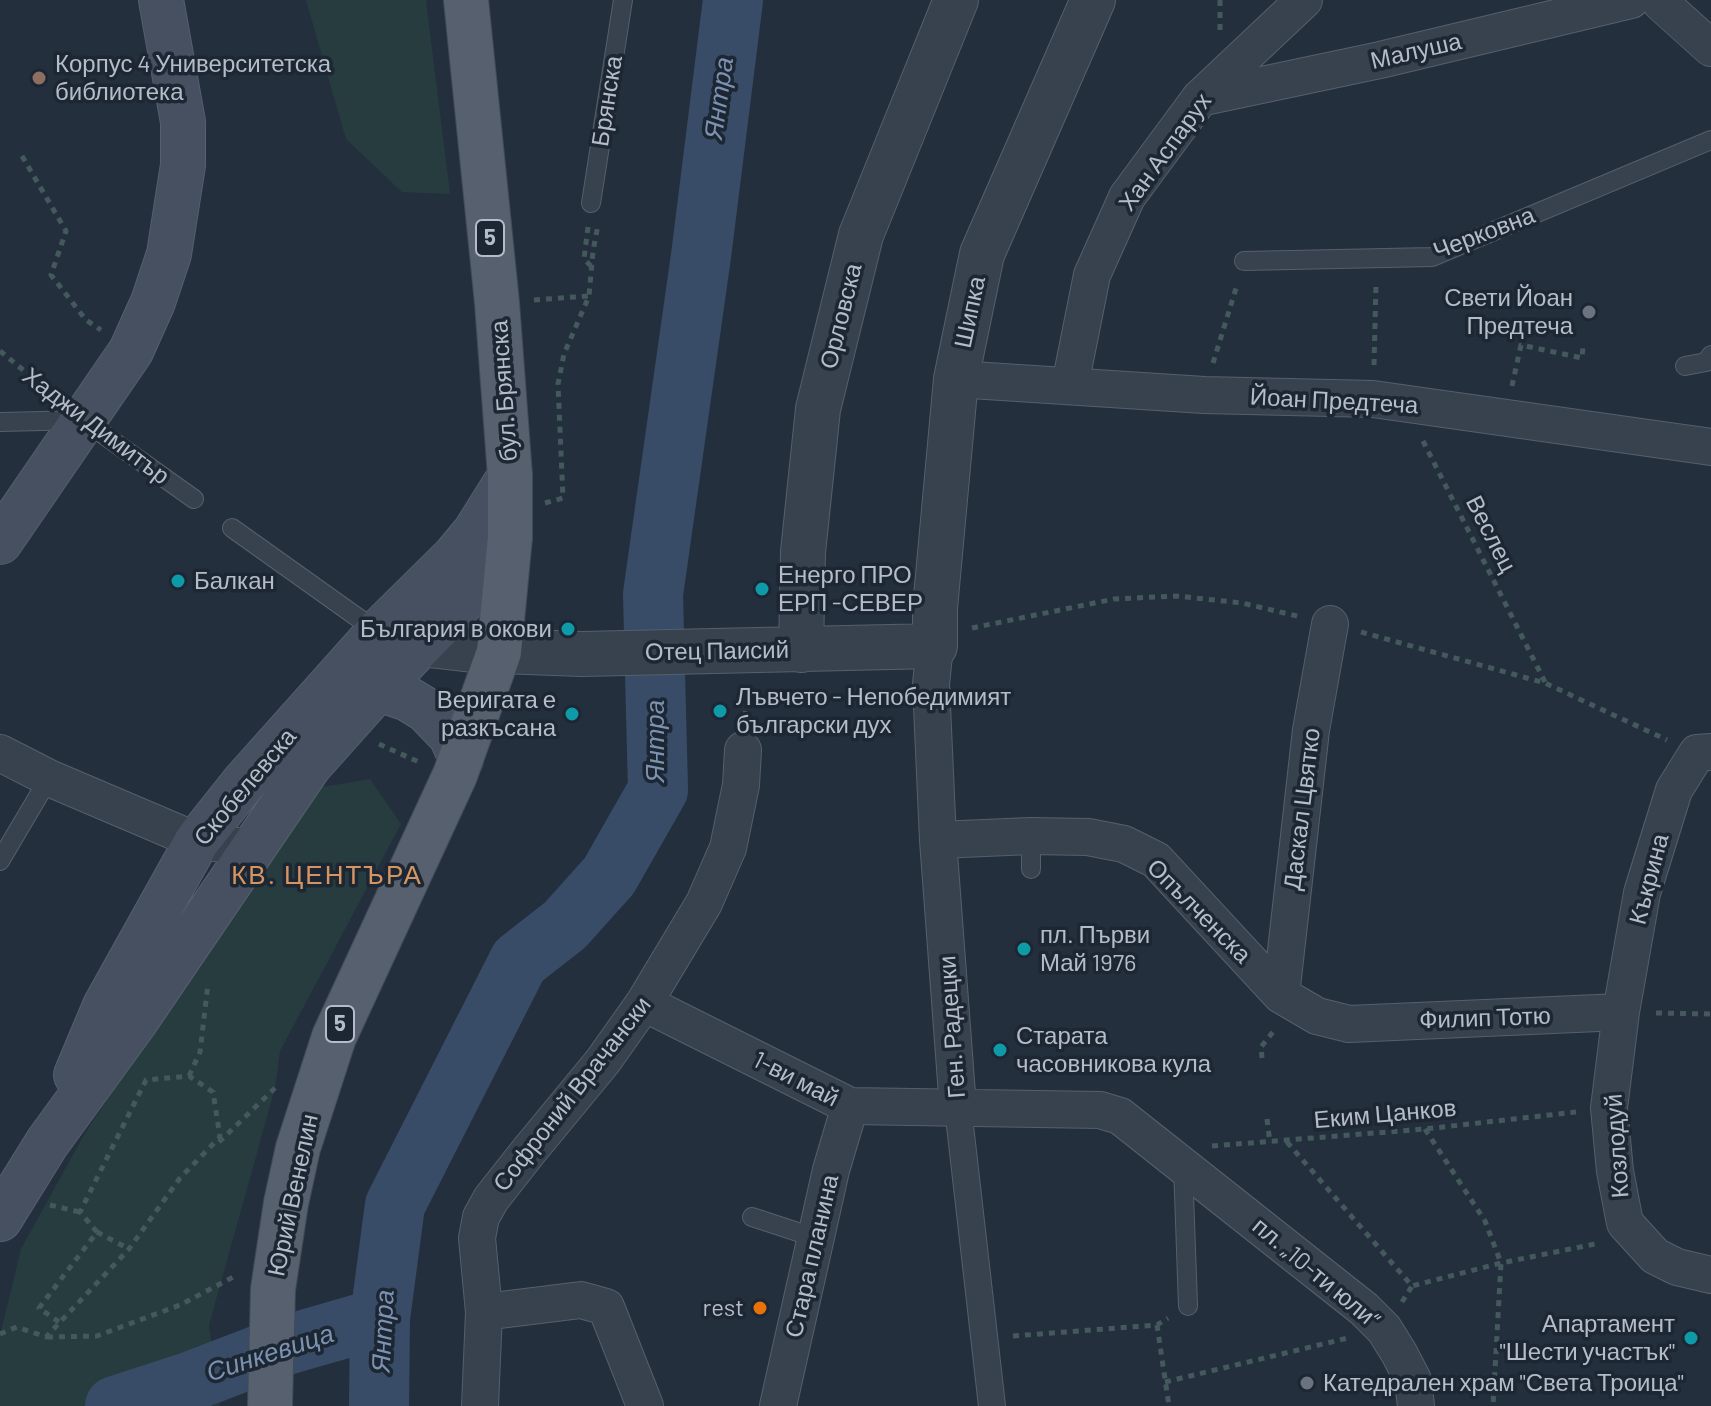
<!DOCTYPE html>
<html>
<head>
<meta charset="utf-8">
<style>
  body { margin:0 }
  canvas { display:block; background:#242f3e }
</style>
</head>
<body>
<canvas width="1711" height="1406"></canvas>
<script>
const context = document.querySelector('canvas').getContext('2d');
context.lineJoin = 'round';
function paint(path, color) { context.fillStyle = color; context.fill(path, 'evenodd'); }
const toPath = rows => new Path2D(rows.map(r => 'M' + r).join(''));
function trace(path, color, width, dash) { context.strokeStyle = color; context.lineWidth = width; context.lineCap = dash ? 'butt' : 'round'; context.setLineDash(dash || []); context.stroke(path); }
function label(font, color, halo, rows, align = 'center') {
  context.font = font + ' Barlow,sans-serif'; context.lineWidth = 7; context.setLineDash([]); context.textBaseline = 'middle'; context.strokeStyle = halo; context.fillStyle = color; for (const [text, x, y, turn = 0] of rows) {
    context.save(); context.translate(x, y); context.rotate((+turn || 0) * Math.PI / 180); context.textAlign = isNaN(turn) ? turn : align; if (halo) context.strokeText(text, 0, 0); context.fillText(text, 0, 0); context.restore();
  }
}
paint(toPath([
  [306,0,426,0,450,194,402,192,346,139],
  [370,779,401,824,280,1051,275,1088,209,1325,220,1406,0,1406,0,1336,21,1249,84,1135,311,789]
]), '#263c3f');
trace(toPath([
  [115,1406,189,1382,283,1346,380,1318],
  [379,1406,380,1318,395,1205,519,961,565,925,609,876,658,790,653,594,701,256,733,0]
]), '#394c67', 60);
const service = toPath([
  [591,203,623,0],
  [1244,261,1432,257,1711,140],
  [1685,366,1706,362,1711,355],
  [0,422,83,420,194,499],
  [232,528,378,632],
  [1031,836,1031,869],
  [0,861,49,778],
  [1183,1166,1188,1306],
  [752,1217,816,1238]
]);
const pedestrian = toPath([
  [958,1108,992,1406]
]);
const minor = toPath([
  [1661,3,1711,48],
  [1200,98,1380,60,1631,0],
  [956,379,1204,395,1373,399,1711,447],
  [1070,385,1092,275,1127,197,1200,98,1304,0],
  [935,646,931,684,938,840,958,1108],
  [1711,752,1697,753,1674,790,1642,893,1621,1012,1609,1108,1615,1171,1625,1223,1655,1256,1677,1267,1711,1275],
  [0,753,49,778,197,841,239,846,255,844],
  [938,840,1031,836,1088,837,1124,844,1156,860,1281,995,1317,1016,1349,1024,1621,1012],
  [1281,995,1311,730,1330,624],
  [644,1003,850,1106,1100,1110,1120,1116,1364,1309,1384,1329,1399,1353,1413,1380,1416,1406],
  [484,1312,581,1300,606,1307,645,1406],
  [480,1406,484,1312,477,1238,481,1217,491,1199,528,1152,603,1061,644,1003,704,903,728,848,741,785,743,750],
  [778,1406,831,1170,850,1106]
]);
const tertiary = toPath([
  [392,636,420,644,473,650,582,654,935,646,935,608,956,379,982,254,1093,0],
  [801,650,803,552,818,409,861,235,956,0]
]);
const secondary = toPath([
  [0,542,131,351,153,302,169,254,183,165,183,122,161,0],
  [351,689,388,692,408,699,426,710,451,736,461,759],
  [76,1075,105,1006,197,841,244,782,378,632,455,556,475,532,510,476],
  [0,1219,47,1143,135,1022,309,766,376,691,492,571,510,537]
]);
const primary = toPath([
  [270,1406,273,1289,286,1203,298,1148,334,1037,455,775,499,652,510,537,510,476,497,303,466,0]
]);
trace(service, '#565f6c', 20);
trace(pedestrian, '#565f6c', 28);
trace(minor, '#565f6c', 38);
trace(tertiary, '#565f6c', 46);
trace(secondary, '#565f6c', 46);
trace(primary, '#414a57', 46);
trace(toPath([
  [1220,0,1220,32],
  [22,156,66,231,51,275,86,320,101,330],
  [588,227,584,259,591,266],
  [534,300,588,296],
  [0,351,55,396],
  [1213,363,1237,285],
  [1374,365,1376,283],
  [1512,386,1521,345,1582,358,1583,346],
  [1423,441,1545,682],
  [545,503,563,498,558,384,564,354,589,296,593,251,598,225],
  [972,628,1114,599,1177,596,1242,603,1297,616],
  [1361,632,1545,683,1667,740],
  [745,717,748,687],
  [379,744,421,763],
  [1656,1013,1711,1014],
  [1262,1058,1261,1047,1276,1028],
  [189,1076,200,1052,208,984],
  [1267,1119,1270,1143],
  [1425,1129,1485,1221,1501,1263,1493,1406],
  [219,1142,275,1088],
  [1287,1142,1412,1286,1501,1263,1600,1243],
  [1212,1146,1425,1129,1576,1112],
  [50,1205,80,1212],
  [97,1232,129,1249],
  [1402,1302,1412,1286],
  [1157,1325,1169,1406],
  [0,1334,17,1327,46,1337,129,1249,180,1178,220,1137,213,1092,189,1076,146,1080,80,1212,97,1232,39,1308,59,1322],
  [1013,1336,1157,1325,1168,1318],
  [47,1337,97,1336,180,1305,237,1275],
  [1165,1382,1348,1338]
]), '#44595c', 5, [6, 6]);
trace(service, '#38414e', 18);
trace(pedestrian, '#38414e', 26);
trace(minor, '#38414e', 36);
trace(tertiary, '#38414e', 44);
trace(secondary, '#465061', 44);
trace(primary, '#56606e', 44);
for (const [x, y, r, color] of [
  [39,78,8,"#8d6e63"],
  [1589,312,8,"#6b7280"],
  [178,581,8,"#0f9aa8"],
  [762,589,8,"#0f9aa8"],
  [568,629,8,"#0f9aa8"],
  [720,711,8,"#0f9aa8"],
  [572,714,8,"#0f9aa8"],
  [1024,949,8,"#0f9aa8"],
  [1000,1050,8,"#0f9aa8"],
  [760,1308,8,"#e8710a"],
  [1691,1338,8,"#0f9aa8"],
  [1307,1383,8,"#6b7280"]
]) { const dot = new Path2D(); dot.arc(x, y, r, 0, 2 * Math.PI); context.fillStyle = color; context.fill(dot); trace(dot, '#1d2633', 3); }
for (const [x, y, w] of [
  [490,238,28],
  [340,1024,28]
]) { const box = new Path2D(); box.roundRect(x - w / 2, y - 18, w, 36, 6); context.fillStyle = '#1d2633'; context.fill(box); trace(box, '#b4bcc9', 2); }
label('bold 22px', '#b4bcc9', null, [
  ["5",490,238],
  ["5",340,1024]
]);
label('24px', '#b4bcc9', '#1d2633', [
  ["Малуша",1416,51,-13],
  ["Брянска",607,101,-81],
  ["Хан Аспарух",1165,152,-54],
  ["Черковна",1484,233,-21],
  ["Шипка",970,312,-78],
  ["Орловска",841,316,-76],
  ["бул. Брянска",504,391,-94],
  ["Йоан Предтеча",1334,401,3],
  ["Хаджи Димитър",96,426,37],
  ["Веслец",1491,534,63],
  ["Отец Паисий",717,651,-1],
  ["Скобелевска",245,787,-50],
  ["Даскал Цвятко",1302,809,-83],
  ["Къкрина",1649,879,-75],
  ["Опълченска",1199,911,45],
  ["Филип Тотю",1485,1018,-2],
  ["Ген. Радецки",952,1027,-94],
  ["1-ви май",796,1079,27],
  ["Софроний Врачански",572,1094,-52],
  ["Еким Цанков",1385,1114,-5],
  ["Козлодуй",1617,1146,-94],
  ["Юрий Венелин",293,1195,-78],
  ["Стара планина",812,1256,-77],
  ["пл. „10-ти юли“",1316,1273,40]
]);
label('24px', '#b4bcc9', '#1d2633', [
  ["Корпус 4 Университетска",55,64],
  ["библиотека",55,92],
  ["Свети Йоан",1573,298,"right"],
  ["Предтеча",1573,326,"right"],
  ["Енерго ПРО",778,575],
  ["ЕРП -СЕВЕР",778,603],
  ["Балкан",194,581],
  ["България в окови",552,629,"right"],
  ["Лъвчето - Непобедимият",736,697],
  ["български дух",736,725],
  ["Веригата е",556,700,"right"],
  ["разкъсана",556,728,"right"],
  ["пл. Първи",1040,935],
  ["Май 1976",1040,963],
  ["Старата",1016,1036],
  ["часовникова кула",1016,1064],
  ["rest",744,1308,"right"],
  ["Апартамент",1675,1324,"right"],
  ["\"Шести участък\"",1675,1352,"right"],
  ["Катедрален храм \"Света Троица\"",1323,1383]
], 'left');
label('italic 26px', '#7c92b1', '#1d2633', [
  ["Янтра",719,98,-82],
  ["Янтра",655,741,-90],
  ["Янтра",383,1331,-87],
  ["Синкевица",270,1353,-18]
]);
context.letterSpacing = '2px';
label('26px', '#d59563', '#1d2633', [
  ["КВ. ЦЕНТЪРА",327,875]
]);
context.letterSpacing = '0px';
</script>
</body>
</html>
